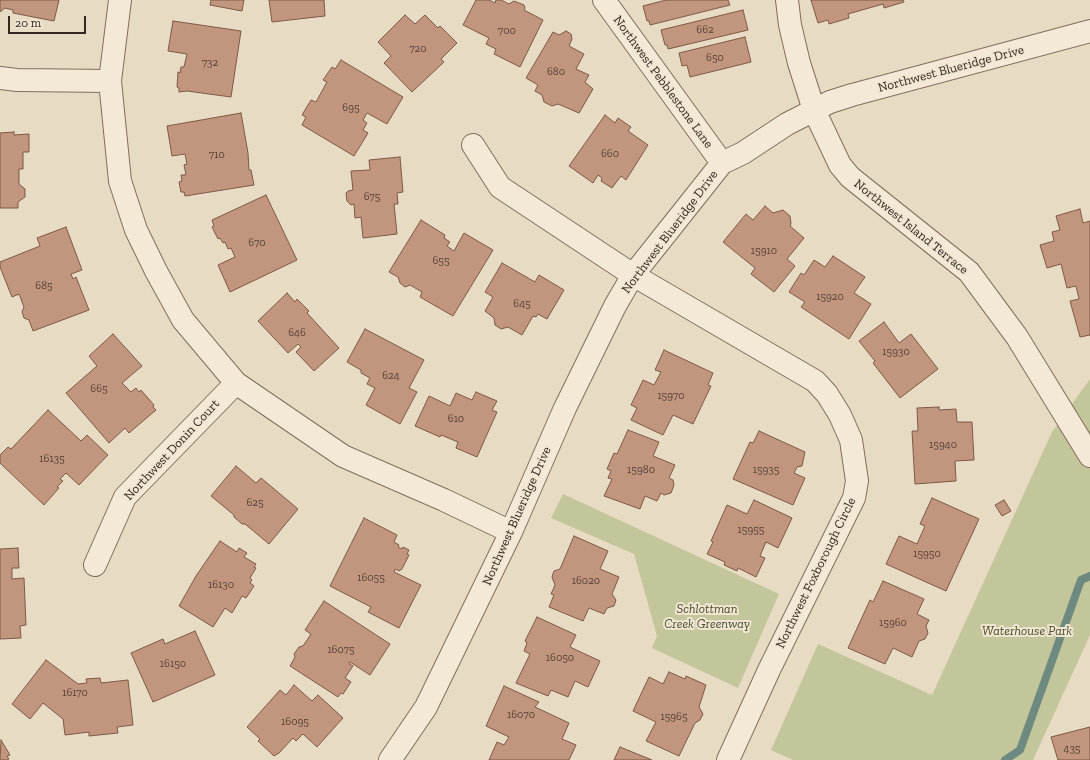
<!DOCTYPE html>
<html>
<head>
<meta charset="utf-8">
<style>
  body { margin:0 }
  #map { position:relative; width:1090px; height:760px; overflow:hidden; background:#e8dbc4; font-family:"Zilla Slab",serif }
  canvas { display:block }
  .scale { position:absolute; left:8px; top:16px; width:78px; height:18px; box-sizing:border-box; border:2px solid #33271f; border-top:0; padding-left:5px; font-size:12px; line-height:14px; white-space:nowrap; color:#33271f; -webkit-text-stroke:3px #f1e6d3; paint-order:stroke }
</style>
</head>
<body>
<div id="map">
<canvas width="1090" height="760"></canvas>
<div class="scale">20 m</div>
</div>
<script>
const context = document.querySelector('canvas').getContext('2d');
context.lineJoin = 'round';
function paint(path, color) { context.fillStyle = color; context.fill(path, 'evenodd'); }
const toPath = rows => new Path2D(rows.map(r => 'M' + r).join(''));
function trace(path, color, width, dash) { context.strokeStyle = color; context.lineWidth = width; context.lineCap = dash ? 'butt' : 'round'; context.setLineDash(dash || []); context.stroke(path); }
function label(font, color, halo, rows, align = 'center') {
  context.font = font + ' "Zilla Slab",serif'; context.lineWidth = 4; context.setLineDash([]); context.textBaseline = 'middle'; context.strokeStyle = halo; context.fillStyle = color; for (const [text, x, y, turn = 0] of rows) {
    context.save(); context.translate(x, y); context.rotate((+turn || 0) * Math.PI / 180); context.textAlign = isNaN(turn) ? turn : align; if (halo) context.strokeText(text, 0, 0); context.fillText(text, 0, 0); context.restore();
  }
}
paint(toPath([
  [1090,379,1090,635,1033,760,793,760,771,750,818,644,932,695,1052,432],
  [563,494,779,594,738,688,652,648,657,636,634,554,551,518]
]), '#c3c59a');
trace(toPath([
  [1005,760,1020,750,1081,580,1090,576]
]), '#6e8980', 8);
const building = toPath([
  [0,0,59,0,54,21,13,13,13,10,5,8,0,12,0,0],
  [211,0,244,0,242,11,210,5,211,0],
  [269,0,324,0,325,16,272,22,269,0],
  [476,0,489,0,495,3,496,0,501,0,509,4,514,1,524,5,525,8,524,10,543,20,520,67,494,54,496,49,486,44,489,38,463,25,476,0],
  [666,0,728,0,730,5,650,25,649,21,647,21,643,6,666,0],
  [811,0,903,0,904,2,884,8,883,4,848,14,849,18,829,24,828,20,818,23,811,0],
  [743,10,748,30,668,49,667,45,665,45,661,30,743,10],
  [405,15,415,24,425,15,438,28,440,26,457,43,441,59,444,62,412,92,384,63,391,56,378,42,405,15],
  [173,21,241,31,231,97,187,91,179,92,179,88,177,87,178,72,180,73,181,67,184,67,187,54,168,51,173,21],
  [566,31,571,34,572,39,569,46,584,54,576,69,589,75,585,82,593,89,579,113,558,104,552,106,544,102,542,95,535,91,538,85,526,78,553,32,559,35,566,31],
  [745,37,751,62,690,77,687,65,682,66,679,53,745,37],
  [341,60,403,97,387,124,367,113,363,120,367,123,363,130,368,133,354,156,302,125,306,117,302,115,311,100,316,102,327,82,323,80,332,67,335,69,341,60],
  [241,113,248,153,249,170,251,170,254,185,185,196,184,192,181,192,179,182,182,181,181,175,186,175,184,165,187,164,185,154,172,156,167,126,241,113],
  [605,115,615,123,618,118,631,127,628,131,648,145,626,180,621,176,612,188,601,181,602,178,598,175,593,183,569,166,605,115],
  [14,132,14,135,29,134,29,152,23,152,23,169,19,169,19,184,25,189,25,197,18,202,18,208,0,208,0,133,14,132],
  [400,157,403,192,397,193,398,204,394,204,397,234,363,238,361,217,355,218,354,204,351,205,347,201,346,193,348,191,353,190,351,171,370,170,369,160,400,157],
  [266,195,297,260,230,292,218,265,235,257,231,248,228,249,225,242,223,243,220,238,218,239,212,227,214,226,212,220,266,195],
  [765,206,773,213,783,210,790,216,791,224,790,226,804,238,787,259,795,266,774,292,751,274,755,268,723,242,746,214,753,220,765,206],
  [1080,209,1083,223,1090,221,1090,335,1080,337,1070,301,1079,299,1076,286,1067,288,1061,264,1047,268,1040,245,1054,241,1052,232,1060,230,1056,216,1080,209],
  [421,220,445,235,444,238,450,242,447,246,454,251,464,233,493,250,453,316,420,297,422,292,410,285,405,287,400,283,398,277,389,272,421,220],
  [66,227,82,270,71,274,73,279,76,277,89,310,33,331,29,320,24,318,22,312,24,307,19,294,12,297,0,267,0,262,40,246,37,238,66,227],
  [833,256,865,277,854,293,871,304,849,339,801,307,805,302,789,292,801,273,804,275,814,260,825,267,833,256],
  [502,263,535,282,539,275,564,290,547,319,538,314,536,317,533,316,522,335,508,327,501,329,495,325,494,318,485,311,493,297,485,292,502,263],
  [287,293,295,302,297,299,309,311,307,313,339,348,314,371,296,352,301,347,298,344,288,353,258,321,287,293],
  [884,322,899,343,911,334,938,369,900,398,873,363,875,361,859,341,884,322],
  [365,329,424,360,409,388,417,392,400,424,366,405,375,388,367,384,370,378,361,373,361,370,347,362,365,329],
  [113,334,142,366,122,383,131,392,136,388,139,392,141,390,154,405,153,407,156,410,129,433,125,428,109,443,66,393,97,366,89,356,113,334],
  [664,350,713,373,708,385,711,386,693,424,673,415,663,435,631,420,637,408,631,405,643,380,654,385,661,372,655,370,664,350],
  [476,392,497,401,492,410,497,412,477,457,456,448,458,442,441,435,440,437,415,426,429,396,450,406,456,393,472,400,476,392],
  [939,407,939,410,956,409,957,422,972,422,974,460,955,461,956,481,915,484,912,431,918,431,917,408,939,407],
  [48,410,81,441,87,435,108,455,79,485,66,473,60,479,63,481,57,487,59,488,44,505,0,463,0,455,8,447,11,449,48,410],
  [628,430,659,442,653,456,675,465,669,478,673,480,674,485,671,493,664,495,661,493,657,501,645,496,640,509,604,496,612,479,608,478,611,471,607,469,614,453,617,454,628,430],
  [759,431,805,452,802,466,797,467,794,473,805,478,793,505,733,479,750,442,753,443,759,431],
  [236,466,256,483,261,478,298,509,269,544,245,524,242,524,234,517,234,515,211,496,236,466],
  [932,498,979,519,946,591,886,564,899,536,917,544,925,526,920,524,932,498],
  [754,500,792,518,778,548,766,542,760,556,765,558,756,577,738,568,737,571,724,565,725,562,707,554,713,542,711,541,727,505,747,514,754,500],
  [1004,500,1011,511,1002,516,995,505,1004,500],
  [364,518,397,535,394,542,399,545,398,547,402,549,403,547,409,550,407,554,409,555,402,569,399,571,395,569,394,572,421,585,399,628,368,612,371,607,330,586,364,518],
  [574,536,608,551,600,569,619,577,612,594,616,600,614,606,607,608,604,614,589,608,583,621,549,607,554,595,551,594,555,585,552,577,554,571,560,569,574,536],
  [220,541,237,552,239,548,247,553,244,557,256,564,254,567,256,568,250,578,252,580,250,583,254,586,246,598,242,596,232,613,225,608,213,627,179,606,196,576,220,541],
  [18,548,19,568,12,568,12,579,24,578,26,625,20,626,21,638,0,639,0,549,18,548],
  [883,581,924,599,917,614,929,620,926,626,928,633,925,639,919,641,912,657,893,648,885,664,848,648,870,600,873,602,883,581],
  [324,601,390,644,370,675,350,662,349,664,353,666,345,678,351,682,343,694,341,693,338,697,290,666,295,657,294,654,299,647,303,646,311,634,305,630,324,601],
  [537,617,576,635,570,647,600,661,588,687,575,681,568,697,551,690,548,696,516,683,530,654,524,651,527,643,525,641,537,617],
  [195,631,215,675,153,702,131,653,163,639,165,644,195,631],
  [46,660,78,684,87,683,86,679,100,678,101,683,128,680,133,725,117,727,118,733,89,736,89,732,65,735,63,719,43,703,30,719,12,704,46,660],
  [669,672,685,679,686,676,706,685,699,707,703,714,700,720,695,723,679,756,646,741,656,722,633,711,649,677,663,684,669,672],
  [294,685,312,701,318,695,343,718,317,747,303,734,296,741,293,738,279,753,274,756,258,741,260,739,247,727,280,690,286,695,294,685],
  [504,686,539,702,535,707,569,723,562,739,576,745,569,760,489,760,497,742,504,745,509,737,486,726,504,686],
  [1090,727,1090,760,1058,760,1051,737,1090,727],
  [1,740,10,755,7,756,9,759,7,760,0,760,1,740],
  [620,747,652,760,614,760,620,747]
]);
paint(building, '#c2967e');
trace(building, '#7d5845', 1);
const street = toPath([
  [120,0,110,81,120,181,136,230,156,271,183,320,236,383,343,456,444,500,511,532],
  [604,0,722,163],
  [787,0,790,25,799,63,814,110,840,165,850,177,969,272,1017,337,1090,456],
  [0,78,17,80,110,81],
  [473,145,500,187,633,275,815,381,827,394,840,415,851,440,857,481,854,498,769,670,728,760],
  [95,565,125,497,236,383],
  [390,760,426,707,511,532,565,408,615,306,633,275,722,163,743,153,787,124,830,102,852,95,1090,31]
]);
trace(street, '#816e5d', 24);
trace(street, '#f4e9d6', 22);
label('11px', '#574337', null, [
  ["662",705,30],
  ["700",507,31],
  ["720",418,49],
  ["650",715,58],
  ["732",210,63],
  ["680",556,72],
  ["695",351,108],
  ["660",610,154],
  ["710",217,155],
  ["675",372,197],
  ["670",257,243],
  ["15910",764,251],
  ["655",441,261],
  ["685",44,286],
  ["15920",830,297],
  ["645",522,304],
  ["646",297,333],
  ["15930",896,352],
  ["624",391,376],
  ["665",99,389],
  ["15970",671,396],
  ["610",456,419],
  ["15940",943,445],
  ["16135",52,459],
  ["15980",641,470],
  ["15935",766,470],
  ["625",255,503],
  ["15955",751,530],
  ["15950",927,554],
  ["16055",371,578],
  ["16020",586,581],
  ["16130",221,585],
  ["15960",893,623],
  ["16075",341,650],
  ["16050",560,658],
  ["16150",173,664],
  ["16170",75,693],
  ["16070",521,715],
  ["15965",674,717],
  ["16095",295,722],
  ["435",1072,749]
]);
label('13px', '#33271f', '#f1e6d3', [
  ["Northwest Blueridge Drive",951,69,-15],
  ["Northwest Pebblestone Lane",663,82,54],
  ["Northwest Island Terrace",911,227,39],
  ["Northwest Blueridge Drive",670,232,-53],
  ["Northwest Donin Court",172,450,-47],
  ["Northwest Blueridge Drive",517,516,-66],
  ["Northwest Foxborough Circle",816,573,-64]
]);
label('italic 13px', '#464d28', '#f1e6d3', [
  ["Schlottman",707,609],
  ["Creek Greenway",707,624],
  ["Waterhouse Park",1027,631]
]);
</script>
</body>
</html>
